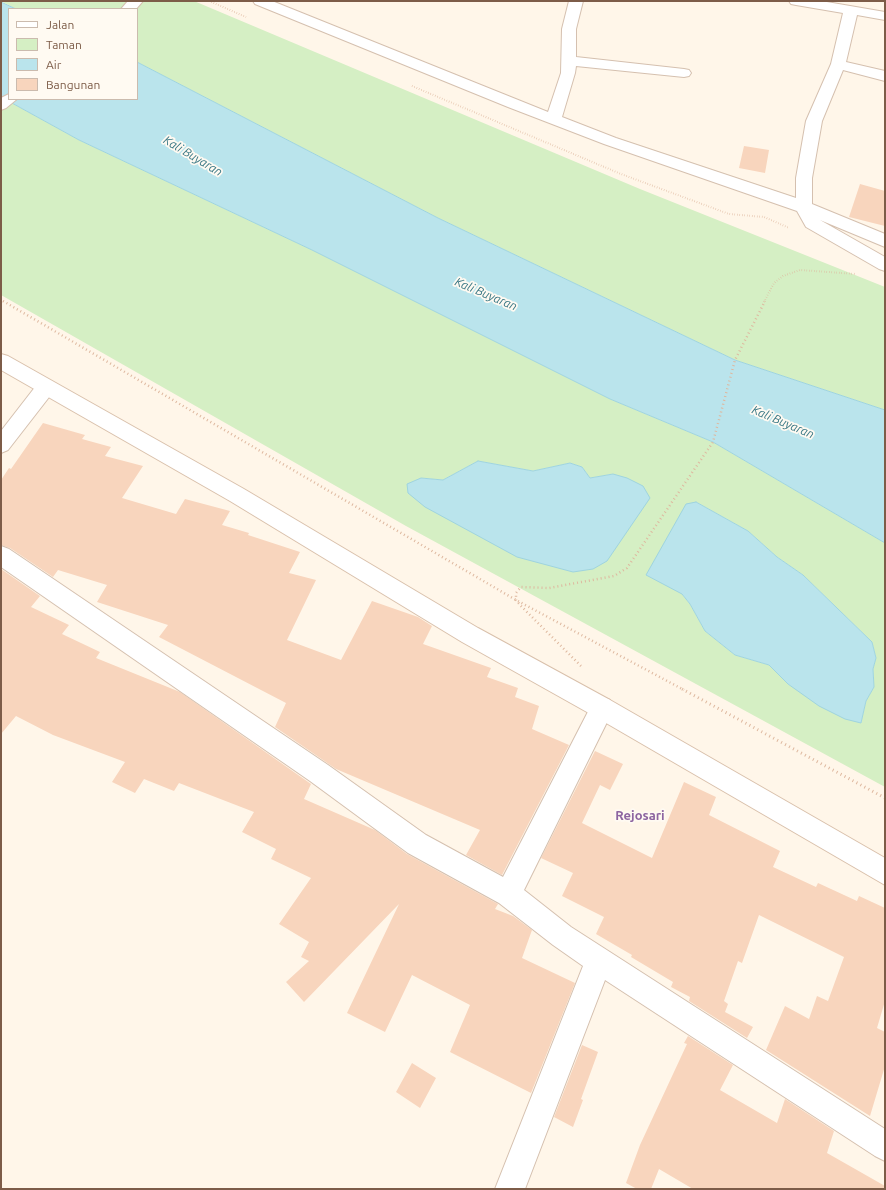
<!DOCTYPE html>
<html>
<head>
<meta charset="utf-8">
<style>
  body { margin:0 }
  #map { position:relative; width:886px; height:1190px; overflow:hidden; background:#fff6e9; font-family:Ubuntu,sans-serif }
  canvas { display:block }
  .frame { position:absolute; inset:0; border:2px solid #7d5c48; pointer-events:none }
  .legend { position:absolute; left:8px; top:8px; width:130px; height:92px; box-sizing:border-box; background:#fffaf2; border:1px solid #cbbbae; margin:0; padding:5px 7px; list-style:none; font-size:12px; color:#7d5c48 }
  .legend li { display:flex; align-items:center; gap:8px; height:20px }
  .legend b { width:20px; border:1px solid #cbbbae }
</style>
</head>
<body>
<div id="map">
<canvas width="886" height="1190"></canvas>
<div class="frame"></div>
<ul class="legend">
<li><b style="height:5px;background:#fff"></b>Jalan</li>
<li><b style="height:11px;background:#d5efc4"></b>Taman</li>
<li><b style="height:11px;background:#bae4ec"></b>Air</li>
<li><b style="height:11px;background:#f8d5bd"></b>Bangunan</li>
</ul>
</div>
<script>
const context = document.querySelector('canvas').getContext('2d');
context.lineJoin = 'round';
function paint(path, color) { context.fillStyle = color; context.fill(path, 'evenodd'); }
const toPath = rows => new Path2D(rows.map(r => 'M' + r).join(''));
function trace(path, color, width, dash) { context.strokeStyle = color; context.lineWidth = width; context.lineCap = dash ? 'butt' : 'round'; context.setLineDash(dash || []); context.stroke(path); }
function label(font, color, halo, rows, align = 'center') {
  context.font = font + ' Ubuntu,sans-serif'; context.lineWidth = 3.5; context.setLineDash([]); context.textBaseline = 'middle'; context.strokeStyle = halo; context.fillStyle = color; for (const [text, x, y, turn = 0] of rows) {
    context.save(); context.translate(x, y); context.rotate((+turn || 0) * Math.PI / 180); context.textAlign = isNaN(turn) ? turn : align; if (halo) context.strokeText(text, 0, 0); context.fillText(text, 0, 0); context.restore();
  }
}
paint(toPath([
  [1,1,194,1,640,189,885,287,885,410,735,360,438,218,137,62,137,9,16,9],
  [1,97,79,140,312,250,610,399,713,442,885,543,885,787,406,526,1,295],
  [478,461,533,471,570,463,582,467,590,478,613,474,517,557,421,478,443,480],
  [696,502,748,531,777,557,803,575,872,642,876,658,873,669,874,687,866,701,861,723,788,684,769,665,735,655,705,631,690,604,682,594]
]), '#d5efc4');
const water = toPath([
  [1,2,16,9,9,9,9,99,137,99,137,62,438,218,735,360,885,410,885,543,713,442,610,399,312,250,79,140,1,97,1,2],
  [478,461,533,471,570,463,582,467,590,478,613,474,627,478,643,486,650,498,607,561,593,569,573,572,517,557,425,507,408,493,407,484,421,478,443,480,478,461],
  [696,502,748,531,777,557,803,575,872,642,876,658,873,669,874,687,866,701,861,723,845,719,819,706,788,684,769,665,735,655,705,631,690,604,682,594,646,575,686,504,696,502]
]);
paint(water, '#bae4ec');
trace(water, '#9fd4df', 1);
paint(toPath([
  [744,146,769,150,765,173,739,168],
  [860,184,885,191,885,226,849,217],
  [43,423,85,435,82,439,111,447,105,456,143,466,122,498,176,514,185,499,230,511,222,525,249,533,248,535,300,552,289,573,316,580,287,640,341,660,372,601,418,617,432,626,423,644,491,668,487,677,518,688,515,697,539,706,532,729,569,745,502,875,466,855,480,830,336,769,275,727,286,703,159,637,168,625,97,602,107,585,58,570,53,577,10,548,1,545,1,480,9,468,11,469],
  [1,569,40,596,31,607,69,625,62,634,100,652,96,658,180,692,311,784,304,799,375,830,407,854,498,904,495,909,513,916,532,930,522,958,575,983,531,1093,450,1052,470,1005,412,975,385,1032,347,1013,399,904,304,1002,286,982,309,961,301,957,309,942,279,924,311,878,271,859,276,849,242,832,254,812,179,783,174,791,144,779,135,793,112,782,125,762,53,735,16,716,1,734],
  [595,751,623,764,610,790,600,785,582,823,652,858,684,782,716,797,709,815,780,851,773,867,816,887,818,883,857,901,859,896,885,908,885,1001,877,1028,885,1032,885,1066,870,1116,766,1050,785,1006,809,1019,817,996,828,1001,844,957,759,915,742,963,738,961,724,1001,728,1004,725,1012,753,1027,747,1038,689,1001,690,997,671,987,673,982,631,957,632,955,596,934,604,917,562,896,573,873,541,858],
  [688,1036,733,1065,720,1090,777,1123,785,1099,834,1131,827,1153,885,1186,885,1189,693,1189,659,1169,651,1189,637,1189,626,1183,640,1145,687,1044,684,1043],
  [582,1045,598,1052,581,1099,583,1100,573,1127,554,1117],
  [412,1063,436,1078,420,1108,396,1092]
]), '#f8d5bd');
const street = toPath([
  [128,1,143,1,136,9,121,9,128,1],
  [253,1,272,1,548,112,561,73,562,29,569,1,583,1,576,29,576,57,684,69,689,70,691,73,689,76,684,77,576,66,575,73,562,117,616,138,796,198,796,178,806,121,831,64,843,13,796,5,791,4,789,1,821,1,885,12,885,20,857,15,846,62,885,71,885,81,843,70,822,121,812,178,812,204,885,234,885,247,820,220,885,257,885,271,879,269,806,227,797,211,604,144,508,107,255,4,253,1],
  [9,94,9,99,17,99,6,108,1,110,1,98,9,94],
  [46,380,53,382,56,387,53,392,8,450,1,453,1,431,39,382,46,380],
  [1,546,9,549,328,765,426,835,503,877,594,700,602,697,610,700,614,708,524,890,571,927,885,1129,885,1161,875,1156,605,980,525,1189,495,1189,583,966,553,945,499,903,408,853,310,781,1,567,1,546]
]);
const secondary = toPath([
  [1,354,8,356,244,489,478,628,610,700,885,858,885,885,594,716,462,642,230,501,1,370,1,354]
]);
trace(street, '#d5c0af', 2);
trace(secondary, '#d9c0ab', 2);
trace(toPath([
  [209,1,246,17],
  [412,86,621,174,729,214,764,217,789,228],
  [1,300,4,302],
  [764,302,774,283,783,276,800,270,856,274]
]), '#deb89f', 2, [0.5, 2]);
trace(toPath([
  [3,301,516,600,684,690],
  [581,666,521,606,516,600,516,593,521,587,549,588,614,576,627,568,713,442,735,360,765,301]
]), '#deb89f', 2.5, [1, 3]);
trace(toPath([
  [682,689,885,798]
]), '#deb89f', 3, [1, 3.5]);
paint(street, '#fff');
paint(secondary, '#fff');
label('italic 12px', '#397784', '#fffaf2', [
  ["Kali Buyaran",193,156,31],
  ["Kali Buyaran",486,294,23],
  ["Kali Buyaran",783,422,23]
]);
label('bold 13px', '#8d64a0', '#fffaf2', [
  ["Rejosari",640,816]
]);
</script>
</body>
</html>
